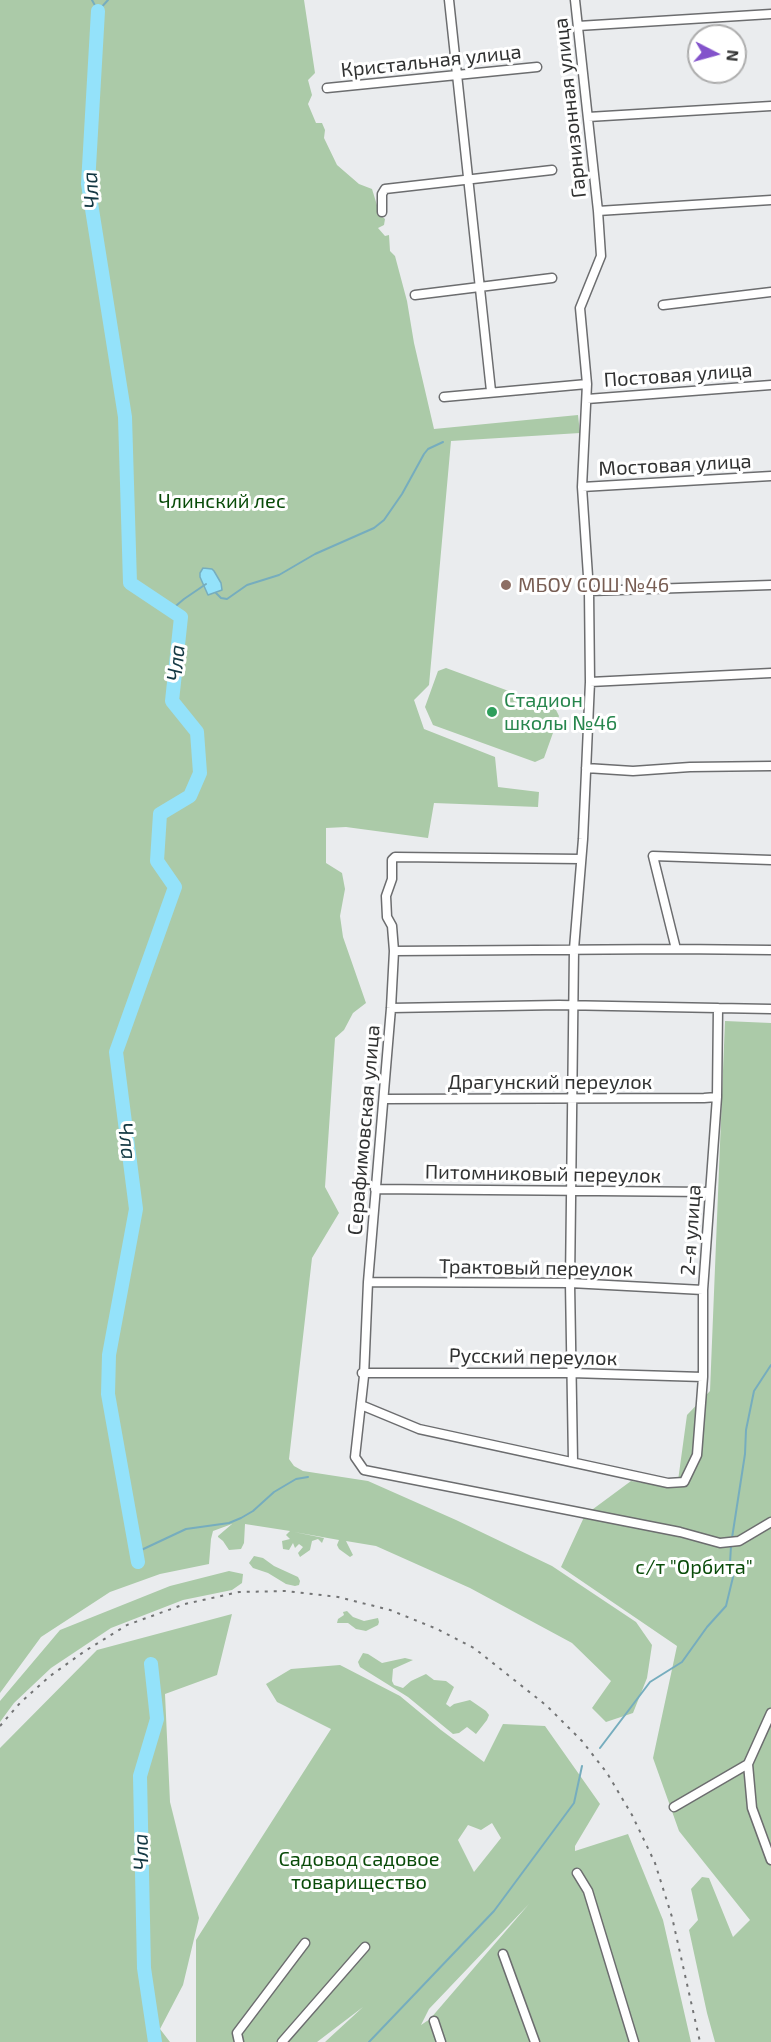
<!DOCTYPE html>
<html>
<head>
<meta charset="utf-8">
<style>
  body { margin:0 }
  #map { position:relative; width:771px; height:2042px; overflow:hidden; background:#eaecee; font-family:"Exo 2",sans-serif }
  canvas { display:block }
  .north { position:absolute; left:687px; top:24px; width:60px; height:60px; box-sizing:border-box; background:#fff; border:2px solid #adadad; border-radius:50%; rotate:96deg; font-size:16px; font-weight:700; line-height:24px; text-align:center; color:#313232 }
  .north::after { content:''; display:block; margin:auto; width:21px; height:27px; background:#8353cb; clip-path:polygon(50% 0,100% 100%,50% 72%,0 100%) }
</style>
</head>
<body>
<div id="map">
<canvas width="771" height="2042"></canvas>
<div class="north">N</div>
</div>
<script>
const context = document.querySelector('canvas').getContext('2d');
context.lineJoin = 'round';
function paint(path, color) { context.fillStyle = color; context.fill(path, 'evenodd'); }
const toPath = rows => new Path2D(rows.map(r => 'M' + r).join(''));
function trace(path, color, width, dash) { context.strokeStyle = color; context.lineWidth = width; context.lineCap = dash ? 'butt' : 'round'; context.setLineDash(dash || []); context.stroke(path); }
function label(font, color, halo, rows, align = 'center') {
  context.font = font + ' "Exo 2",sans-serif'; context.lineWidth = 6; context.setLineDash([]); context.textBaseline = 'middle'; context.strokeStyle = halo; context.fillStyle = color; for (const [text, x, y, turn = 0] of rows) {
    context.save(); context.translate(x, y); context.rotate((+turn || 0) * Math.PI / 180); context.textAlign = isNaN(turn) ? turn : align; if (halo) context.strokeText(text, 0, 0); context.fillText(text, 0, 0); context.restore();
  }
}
paint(toPath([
  [0,0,304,0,315,73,308,80,312,95,308,104,316,123,322,123,325,130,324,138,337,165,359,184,372,189,380,215,385,219,384,225,378,228,385,236,389,235,390,251,395,256,407,301,414,343,434,429,578,415,580,433,451,441,429,685,414,700,424,729,495,757,498,787,539,792,538,807,434,803,428,838,346,827,326,828,326,863,342,873,345,889,340,916,343,937,366,1003,353,1013,344,1030,335,1038,325,1187,339,1213,312,1258,289,1459,294,1466,303,1471,368,1481,456,1520,552,1566,636,1622,652,1645,647,1678,633,1713,606,1722,592,1708,611,1681,572,1643,470,1588,376,1546,346,1541,353,1555,350,1557,339,1549,337,1545,339,1540,294,1532,324,1538,322,1543,318,1539,312,1541,310,1550,300,1557,298,1553,303,1547,299,1544,295,1548,293,1543,289,1550,283,1549,282,1541,290,1539,286,1535,290,1531,245,1524,244,1543,241,1549,229,1550,223,1541,218,1537,218,1536,232,1524,213,1531,211,1539,209,1564,160,1574,110,1592,41,1637,0,1693],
  [446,668,555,708,559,716,544,758,535,762,433,725,425,707,438,671],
  [725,1021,771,1023,771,2042,715,2042,707,2013,689,1930,698,1920,691,1889,702,1877,709,1878,733,1937,750,1920,679,1831,653,1758,677,1646,561,1567,585,1515,631,1481,677,1488,687,1415,710,1391],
  [254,1556,263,1558,274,1566,298,1577,300,1581,299,1585,295,1586,286,1584,268,1573,253,1568,249,1563],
  [229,1571,243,1574,242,1583,232,1590,183,1600,111,1628,51,1668,14,1703,0,1722,0,1701,60,1630,170,1586],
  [347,1611,353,1617,364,1621,378,1618,379,1622,378,1625,366,1631,356,1629,348,1623,337,1623,338,1619,344,1615,343,1612],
  [232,1614,217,1675,165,1694,170,1802,199,1918,183,1985,160,2029,170,2042,0,2042,0,1748,97,1650],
  [363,1653,368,1654,382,1663,405,1658,413,1660,393,1669,392,1681,394,1685,403,1688,411,1681,426,1674,434,1680,446,1681,454,1687,446,1704,450,1707,454,1704,470,1700,486,1711,489,1715,487,1720,476,1734,467,1727,459,1733,453,1734,408,1697,360,1667,358,1662],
  [340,1665,400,1696,441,1730,484,1762,503,1724,545,1726,600,1804,575,1846,575,1851,628,1834,663,1920,691,2042,325,2042,363,2007,317,2042,196,2042,196,1940,331,1729,277,1702,266,1684,291,1669],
  [492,1823,501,1838,474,1872,458,1840,468,1825,481,1830],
  [529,1904,430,2019,421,2025,429,2009]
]), '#abcaa8');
const water = toPath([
  [203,568,212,569,214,571,221,583,222,590,208,595,200,577,200,573,203,568]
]);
paint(water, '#94e2fa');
trace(water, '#76adbe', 1.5);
trace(toPath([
  [92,0,98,11,108,0],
  [216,593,221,598,227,599,247,585,279,575,315,554,374,528,384,520,402,494,424,454,428,449,443,442],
  [171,610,184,599,206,584],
  [732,1538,745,1454,746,1430,754,1391,771,1365],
  [137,1552,186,1529,229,1523,241,1518,253,1511,274,1492,296,1479,308,1477],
  [600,1748,650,1682,682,1662,707,1627,726,1606,733,1577,730,1563,731,1546],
  [369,2042,494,1911,574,1803,582,1766]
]), '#76adbe', 2);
trace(toPath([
  [98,11,88,184,125,417,130,583,181,617,172,701,197,732,200,773,190,796,160,814,157,861,175,887,116,1052,136,1209,109,1355,108,1394,138,1562],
  [151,1664,157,1719,140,1776,144,1968,155,2042]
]), '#94e2fa', 14);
const street = toPath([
  [449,0,491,391],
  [575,0,598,211],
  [578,26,771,14],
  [327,88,537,67],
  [588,117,771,106],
  [382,212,382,194,385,189,552,170],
  [415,295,552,278],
  [663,305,771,292],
  [444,397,587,384],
  [587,399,771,385],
  [582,487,771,476],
  [589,591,771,585],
  [590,682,771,673],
  [586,768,633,771,690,767,771,766],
  [581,859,395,857,392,860,392,879,386,896,387,917,392,926,394,951,391,1008,368,1282,364,1376,355,1457,364,1470,680,1532,720,1543,739,1541,771,1522],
  [771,860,653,856,676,949,771,950],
  [394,951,676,949],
  [391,1008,559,1005,771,1009],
  [384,1099,704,1098,717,1097],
  [375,1189,710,1192],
  [368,1282,570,1283,703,1290],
  [362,1373,571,1373,703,1377],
  [361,1405,419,1429,668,1483,684,1482,697,1455,703,1377,703,1290,717,1097,718,1008],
  [573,1461,570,1283,574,949,583,839,590,682,589,591,582,487,587,384,580,308,601,256,598,211,771,200],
  [748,1764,752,1808,771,1860],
  [674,1807,748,1764,771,1713],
  [577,1873,588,1891,634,2042],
  [503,1954,535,2042],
  [434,2021,441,2042],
  [239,2042,237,2033,305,1943],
  [282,2042,365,1947]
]);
trace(street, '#6c6d6f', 11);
trace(street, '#fff', 8);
trace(toPath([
  [0,1726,20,1703,50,1676,85,1651,127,1625,185,1604,239,1592,286,1591,338,1597,390,1610,437,1629,474,1648,547,1706,582,1741,607,1773,632,1815,655,1863,672,1917,700,2042]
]), '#737475', 2, [3, 6]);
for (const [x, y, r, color] of [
  [506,585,6,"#8d6e63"],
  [492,712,6,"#2e9e5b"]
]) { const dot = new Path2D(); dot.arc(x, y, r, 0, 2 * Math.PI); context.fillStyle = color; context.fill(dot); trace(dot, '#fff', 2); }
label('20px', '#313232', '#fff', [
  ["Кристальная улица",431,61,-6],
  ["Гарнизонная улица",570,108,-96],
  ["Постовая улица",678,375,-4],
  ["Мостовая улица",675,465,-3],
  ["Драгунский переулок",550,1082],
  ["Серафимовская улица",364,1130,-85],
  ["Питомниковый переулок",543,1174,1],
  ["2-я улица",691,1230,-86],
  ["Трактовый переулок",536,1268,1],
  ["Русский переулок",533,1357,1]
]);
label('20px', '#094b09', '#fff', [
  ["Члинский лес",222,501],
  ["с/т \"Орбита\"",694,1567],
  ["Садовод садовое",359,1859],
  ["товарищество",359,1882]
]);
label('20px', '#785e54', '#fff', [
  ["МБОУ СОШ №46",518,585]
], 'left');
label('20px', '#27864d', '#fff', [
  ["Стадион",504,700],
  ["школы №46",504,723]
], 'left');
label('italic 21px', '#133843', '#fff', [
  ["Чла",91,190,-94],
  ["Чла",176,663,-84],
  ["Чла",127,1141,83],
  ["Чла",141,1852,-91]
]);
</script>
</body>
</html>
